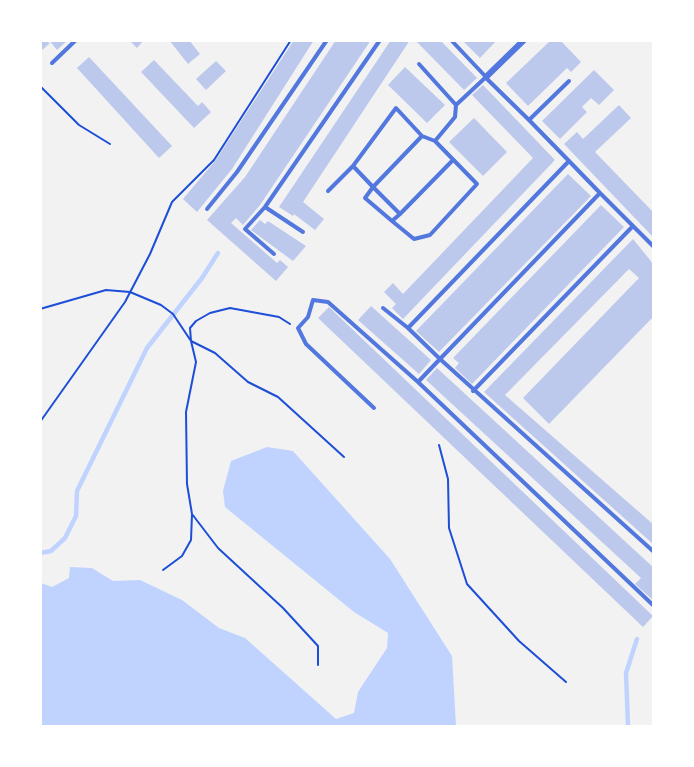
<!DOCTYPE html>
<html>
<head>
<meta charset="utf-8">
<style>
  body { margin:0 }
  #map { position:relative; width:694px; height:767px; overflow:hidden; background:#f2f2f2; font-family:"IBM Plex Serif",serif }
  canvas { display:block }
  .frame { position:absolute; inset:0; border:42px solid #fff; pointer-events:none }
</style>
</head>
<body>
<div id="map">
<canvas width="694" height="767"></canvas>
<div class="frame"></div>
</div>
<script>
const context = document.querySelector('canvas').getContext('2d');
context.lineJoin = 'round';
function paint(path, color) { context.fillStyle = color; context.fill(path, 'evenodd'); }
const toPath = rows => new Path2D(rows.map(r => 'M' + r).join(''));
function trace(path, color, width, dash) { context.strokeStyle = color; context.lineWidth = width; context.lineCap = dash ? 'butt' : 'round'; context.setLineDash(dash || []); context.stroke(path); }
paint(toPath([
  [267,447,293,451,390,559,452,656,456,726,41,726,41,583,52,587,69,578,70,567,92,568,113,581,140,580,182,600,219,628,245,638,336,719,354,713,358,692,387,648,388,633,354,612,225,507,223,491,231,461]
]), '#bfd3fe');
trace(toPath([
  [40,553,51,551,65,538,76,516,77,491,147,348,202,278,218,253],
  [628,726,626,673,637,639]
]), '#bfd3fe', 4.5);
paint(toPath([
  [40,40,50,43,40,52],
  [49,40,68,40,57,50],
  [129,40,144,40,137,48],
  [169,40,189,40,200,54,188,64],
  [294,40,314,40,232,169,197,212,183,199,215,161],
  [336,40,371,40,260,205,243,225,236,218,231,223,277,263,280,260,288,267,276,281,207,220,245,177],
  [391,40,410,40,303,202,324,219,315,230,294,214,293,216,279,207],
  [415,40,440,40,477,78,464,90],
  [462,40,497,40,480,58],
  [551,40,560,40,581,62,571,72,567,68,528,106,506,83],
  [89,57,172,146,159,158,77,68],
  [154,60,198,106,202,102,211,112,194,128,141,72],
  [216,61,226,71,206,90,196,79],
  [405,67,445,105,427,123,388,85],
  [594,70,614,90,599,105,591,98,582,107,587,112,560,139,542,121],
  [483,85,555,160,403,319,392,308,396,304,384,292,393,283,403,294,533,158,472,95],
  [619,105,631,118,595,152,654,213,654,238,564,144,577,132,583,139],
  [474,118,507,152,483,176,449,142],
  [568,174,591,196,439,352,416,331],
  [601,205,624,227,472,384,455,368,459,363,453,358],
  [260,220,265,224,268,221,306,246,293,261,251,230],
  [633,239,654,265,654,316,549,424,523,398,639,278,629,269,505,395,654,525,654,545,484,392],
  [371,306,431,360,419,374,358,320],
  [329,307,653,616,643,627,318,318],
  [437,368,654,568,654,601,635,584,641,578,426,380]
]), '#bdc9ec');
trace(toPath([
  [40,86,79,125,110,144],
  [40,309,106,290,130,292,161,305,173,314,191,341,196,362,186,412,187,484,192,514,218,548,283,608,318,646,318,665],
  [290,324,279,317,230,308,210,313,196,321,190,328,191,341,215,353,248,382,278,397,344,457],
  [40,422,125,302,150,254,172,202,214,160,291,40],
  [439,445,448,479,449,528,467,584,519,641,566,682],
  [163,570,182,556,191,540,192,514]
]), '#1d4ed8', 2);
trace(toPath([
  [52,63,76,40],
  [419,64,456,105,486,77,451,40],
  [486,78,529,120,569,81],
  [569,161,600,193,440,359,654,552],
  [353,166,373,187,400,214,392,221,365,198,373,187,422,136],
  [328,191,353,166,396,108,422,136,435,141,455,117,456,105],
  [265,207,380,40],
  [207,209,237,172,327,40],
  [400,214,453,160],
  [392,221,414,239,430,235,477,184,435,141],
  [633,226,654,247],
  [274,254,245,229,265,207,303,232],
  [383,308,408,328,569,161,529,120],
  [418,382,654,606],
  [473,391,633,226,600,193],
  [374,408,306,344,298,328,308,317,313,300,328,302,418,382,440,359,408,328]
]), '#5277de', 4);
trace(toPath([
  [486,77,524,40]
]), '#5277de', 6);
</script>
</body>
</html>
